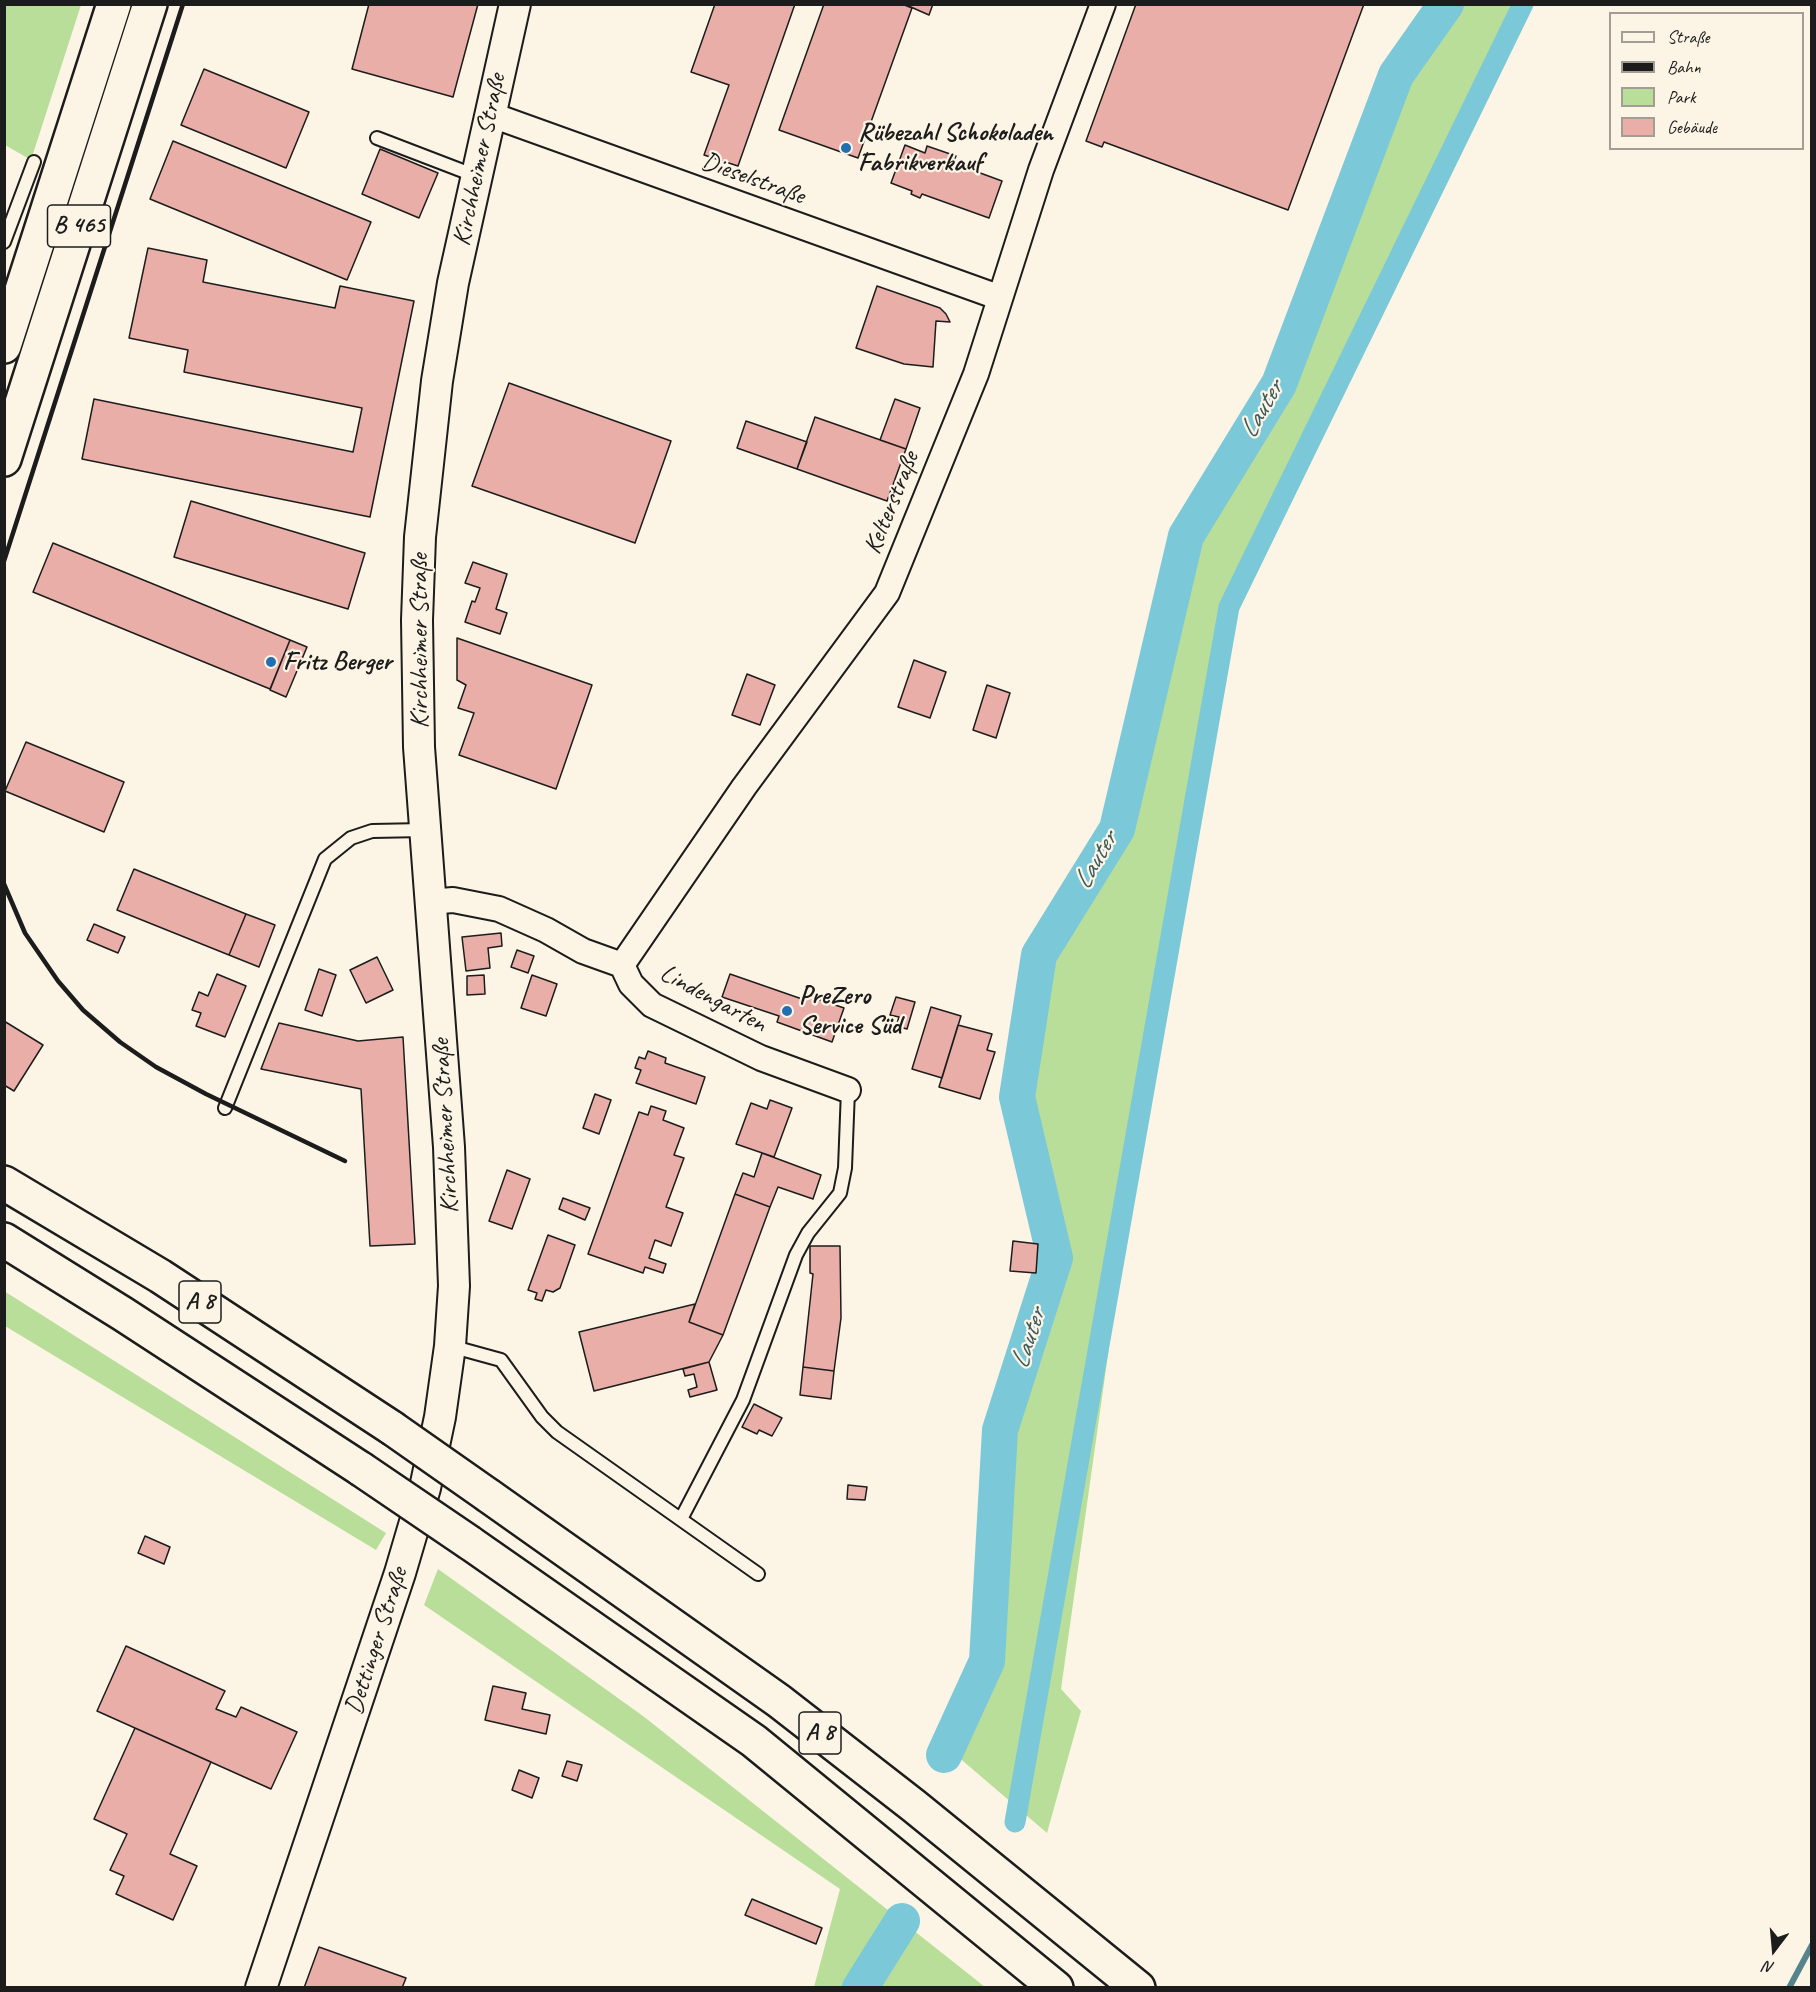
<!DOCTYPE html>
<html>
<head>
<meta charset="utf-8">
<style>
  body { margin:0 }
  #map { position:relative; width:1816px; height:1992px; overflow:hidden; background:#fcf5e5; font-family:Caveat,sans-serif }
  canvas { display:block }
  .frame { position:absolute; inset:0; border:6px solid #1c1c1c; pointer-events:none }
  .legend { position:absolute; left:1609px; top:12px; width:195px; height:138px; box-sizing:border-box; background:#fcf5e5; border:2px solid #a29e95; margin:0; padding:8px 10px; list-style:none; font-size:18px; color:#1c1c1c }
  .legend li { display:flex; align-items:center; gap:12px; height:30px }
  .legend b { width:30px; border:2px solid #a29e95 }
  .north { position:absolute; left:1744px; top:1920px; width:60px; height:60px; -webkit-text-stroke:4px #fcf5e5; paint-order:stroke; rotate:196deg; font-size:16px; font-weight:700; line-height:24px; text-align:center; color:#1c1c1c }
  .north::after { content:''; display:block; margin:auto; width:21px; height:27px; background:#1c1c1c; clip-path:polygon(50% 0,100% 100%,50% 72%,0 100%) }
</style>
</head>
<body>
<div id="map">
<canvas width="1816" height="1992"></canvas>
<div class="frame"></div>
<ul class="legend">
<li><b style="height:8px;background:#fcf5e5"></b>Straße</li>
<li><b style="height:8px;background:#1c1c1c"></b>Bahn</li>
<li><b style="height:16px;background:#b8de99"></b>Park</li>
<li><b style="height:16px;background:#e9aea8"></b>Gebäude</li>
</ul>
<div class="north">N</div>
</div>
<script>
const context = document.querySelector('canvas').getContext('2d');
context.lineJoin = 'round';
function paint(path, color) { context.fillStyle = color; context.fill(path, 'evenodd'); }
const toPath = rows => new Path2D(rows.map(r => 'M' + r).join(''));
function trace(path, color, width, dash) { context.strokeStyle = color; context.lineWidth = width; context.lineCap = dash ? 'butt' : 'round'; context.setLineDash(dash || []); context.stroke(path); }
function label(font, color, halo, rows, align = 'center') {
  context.font = font + ' Caveat,sans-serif'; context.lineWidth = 4.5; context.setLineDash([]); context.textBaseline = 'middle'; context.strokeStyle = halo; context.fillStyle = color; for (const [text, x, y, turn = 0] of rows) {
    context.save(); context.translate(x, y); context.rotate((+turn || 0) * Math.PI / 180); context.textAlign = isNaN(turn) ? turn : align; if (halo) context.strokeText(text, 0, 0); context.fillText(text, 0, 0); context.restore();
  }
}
paint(toPath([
  [4,5,81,5,31,160,5,145],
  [1438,5,1530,5,1237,610,1114,1312,1061,1689,1081,1711,1047,1833,935,1737,977,1653,987,1436,1046,1257,1008,1099,1028,953,1109,824,1177,535,1274,382,1395,65],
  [4,1291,386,1533,376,1550,5,1326],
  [438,1569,643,1716,985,1987,814,1987,840,1889,424,1605]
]), '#b8de99');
trace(toPath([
  [1789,1988,1812,1945]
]), '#55848d', 6);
trace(toPath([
  [1015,1822,1229,607,1523,4]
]), '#7bc9d8', 21);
trace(toPath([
  [944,1755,987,1661,1000,1430,1055,1258,1017,1097,1039,955,1117,829,1186,536,1279,384,1396,75,1446,4],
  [860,1988,902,1921]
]), '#7bc9d8', 36);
const building = toPath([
  [369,4,478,4,453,97,352,69,369,4],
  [715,4,795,4,738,166,704,155,729,85,691,72,715,4],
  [824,4,902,4,912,8,858,158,779,130,824,4],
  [904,4,933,4,929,15,904,4],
  [1136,4,1364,4,1288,210,1104,142,1102,147,1086,141,1136,4],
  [204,69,309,112,286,168,181,125,204,69],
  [173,141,371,222,347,280,150,199,173,141],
  [905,145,925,153,927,146,956,156,953,163,1002,181,989,218,922,194,920,198,911,194,912,191,891,183,905,145],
  [380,149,438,173,419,218,362,194,380,149],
  [148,248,207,260,203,282,335,308,340,286,414,301,370,517,82,459,94,399,353,452,362,408,184,372,188,350,129,338,148,248],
  [877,286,940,308,946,314,950,322,936,321,933,367,904,364,856,348,877,286],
  [509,383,671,441,635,543,472,486,509,383],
  [895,399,920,408,906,449,880,440,895,399],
  [815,417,906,449,887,501,797,469,815,417],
  [746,421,807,442,797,469,737,448,746,421],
  [191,501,365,553,348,609,174,557,191,501],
  [53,543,290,640,270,689,33,592,53,543],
  [473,562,507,574,496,609,507,613,500,634,465,622,472,601,475,602,480,588,465,583,473,562],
  [457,638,592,685,556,789,459,755,474,713,458,708,466,685,457,680,457,638],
  [290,640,307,647,286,697,270,690,290,640],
  [914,660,946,672,930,718,898,707,914,660],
  [747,674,775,685,760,725,732,715,747,674],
  [987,685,1010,693,996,738,973,730,987,685],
  [26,742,124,782,104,832,5,791,26,742],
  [134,869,246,914,229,955,117,910,134,869],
  [246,914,275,925,259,967,229,955,246,914],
  [94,924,125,937,118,953,87,940,94,924],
  [501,933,502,946,488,948,490,968,466,971,462,937,501,933],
  [517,950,534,956,528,973,511,967,517,950],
  [377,957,393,990,366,1003,350,970,377,957],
  [319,969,336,975,322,1016,305,1010,319,969],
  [217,974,246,986,225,1037,196,1026,201,1013,192,1010,199,992,208,996,217,974],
  [730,974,802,999,803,994,844,1008,832,1042,777,1022,779,1016,722,997,730,974],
  [484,975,485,994,467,995,467,976,484,975],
  [532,975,557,984,546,1016,521,1008,532,975],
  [896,997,915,1002,907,1029,896,1026,899,1017,890,1015,896,997],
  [931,1007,961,1016,942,1078,912,1069,931,1007],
  [4,1021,43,1045,14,1091,4,1085,4,1021],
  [279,1023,358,1041,403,1037,415,1244,370,1246,361,1089,261,1069,279,1023],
  [958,1025,992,1034,987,1050,995,1052,980,1099,939,1087,958,1025],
  [648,1051,666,1058,665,1063,705,1077,696,1104,636,1083,641,1070,635,1068,639,1057,645,1059,648,1051],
  [595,1094,611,1100,599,1134,583,1128,595,1094],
  [770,1100,792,1108,774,1157,736,1144,751,1103,767,1109,770,1100],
  [651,1106,666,1111,663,1120,684,1128,674,1155,684,1158,666,1207,683,1213,671,1246,655,1240,649,1258,666,1264,663,1273,645,1267,643,1273,588,1254,639,1112,648,1115,651,1106],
  [762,1153,821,1175,813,1199,778,1187,770,1207,735,1194,743,1173,754,1177,762,1153],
  [507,1170,530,1179,512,1229,489,1221,507,1170],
  [735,1194,770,1207,723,1335,689,1322,735,1194],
  [563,1198,590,1208,585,1220,559,1209,563,1198],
  [548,1235,575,1245,560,1288,553,1292,546,1290,542,1301,535,1299,537,1293,528,1290,548,1235],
  [1013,1241,1038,1244,1036,1273,1010,1271,1013,1241],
  [810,1246,840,1246,841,1318,834,1371,803,1367,813,1274,810,1273,810,1246],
  [695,1304,689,1322,723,1335,709,1362,594,1391,579,1332,695,1304],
  [709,1362,717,1390,690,1397,688,1390,697,1387,694,1374,685,1376,683,1369,709,1362],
  [803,1367,834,1371,831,1399,800,1395,803,1367],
  [754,1404,782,1418,772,1436,759,1430,757,1434,742,1427,754,1404],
  [848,1485,867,1487,865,1500,847,1499,848,1485],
  [145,1536,170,1547,164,1564,138,1553,145,1536],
  [126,1646,225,1691,216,1709,236,1717,241,1707,297,1732,271,1789,97,1711,126,1646],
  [493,1686,526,1693,522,1709,550,1715,546,1734,485,1720,493,1686],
  [135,1728,211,1762,170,1854,197,1866,173,1920,116,1894,124,1876,110,1870,127,1834,94,1819,135,1728],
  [567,1761,582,1765,577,1781,562,1776,567,1761],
  [519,1770,539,1778,532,1798,512,1790,519,1770],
  [752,1899,822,1928,816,1944,745,1915,752,1899],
  [319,1947,406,1978,402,1988,304,1988,319,1947]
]);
paint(building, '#e9aea8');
trace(building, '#1c1c1c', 1.5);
const service = toPath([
  [377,138,476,176],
  [4,242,34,162],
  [225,1108,325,859,351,838,372,831,424,830],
  [450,1346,501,1360,542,1417,557,1432,758,1574],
  [681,1519,743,1400,796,1255,808,1233,840,1193,845,1168,848,1090]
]);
const minor = toPath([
  [489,114,998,297],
  [429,902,453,900,499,909,546,930,583,951,622,965,631,984,652,1005,761,1058,848,1090],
  [622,965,744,787,887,593,976,374,1041,170,1103,4]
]);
const tertiary = toPath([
  [261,1988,400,1573,425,1488,440,1417,450,1346,454,1286,449,1147,419,747,417,620,420,537,437,381,453,283,515,4]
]);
const primary = toPath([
  [4,346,114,4],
  [4,459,150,4]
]);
const motorway = toPath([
  [4,1183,160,1276,392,1428],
  [4,1240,123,1314,361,1469],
  [489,1496,779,1701,914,1806,1138,1988],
  [470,1543,754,1741,1056,1988]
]);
trace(service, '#1c1c1c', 16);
trace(minor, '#1c1c1c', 28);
trace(tertiary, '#1c1c1c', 34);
trace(primary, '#1c1c1c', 38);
trace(motorway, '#1c1c1c', 38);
trace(service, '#fcf5e5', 12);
trace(minor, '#fcf5e5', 24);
trace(tertiary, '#fcf5e5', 30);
trace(primary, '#fcf5e5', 33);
trace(motorway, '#fcf5e5', 33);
trace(toPath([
  [4,561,183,4],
  [4,884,25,933,58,981,83,1010,120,1042,156,1067,206,1094,345,1161]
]), '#1c1c1c', 4.5);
const motorwayBridge = toPath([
  [392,1428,489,1496],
  [361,1469,470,1543]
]);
trace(motorwayBridge, '#1c1c1c', 38, []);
trace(motorwayBridge, '#fcf5e5', 33);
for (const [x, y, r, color] of [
  [846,148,6,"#1f6fb2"],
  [271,662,6,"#1f6fb2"],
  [787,1011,6,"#1f6fb2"]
]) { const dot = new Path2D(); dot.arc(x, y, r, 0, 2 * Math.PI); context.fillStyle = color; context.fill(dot); trace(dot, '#fcf5e5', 2); }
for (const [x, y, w] of [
  [79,226,63],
  [200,1302,42],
  [820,1733,42]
]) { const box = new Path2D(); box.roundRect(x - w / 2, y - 21, w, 42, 4.5); context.fillStyle = '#fcf5e5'; context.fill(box); trace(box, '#1c1c1c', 1.5); }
label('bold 24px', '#1c1c1c', null, [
  ["B 465",79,226],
  ["A 8",200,1302],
  ["A 8",820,1733]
]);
label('bold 26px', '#1c1c1c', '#fcf5e5', [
  ["Rübezahl Schokoladen",858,133],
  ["Fabrikverkauf",858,163],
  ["Fritz Berger",283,662],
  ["PreZero",799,996],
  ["Service Süd",799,1026]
], 'left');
label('26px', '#1c1c1c', '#fcf5e5', [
  ["Kirchheimer Straße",480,160,-78],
  ["Dieselstraße",753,179,20],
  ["Kelterstraße",892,503,-68],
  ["Kirchheimer Straße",420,641,-90],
  ["Lindengarten",713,999,28],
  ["Kirchheimer Straße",446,1126,-93],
  ["Dettinger Straße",377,1641,-72]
]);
label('italic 27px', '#3d595e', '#fcf5e5', [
  ["Lauter",1262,410,-60],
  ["Lauter",1096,861,-60],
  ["Lauter",1029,1339,-72]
]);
</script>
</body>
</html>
